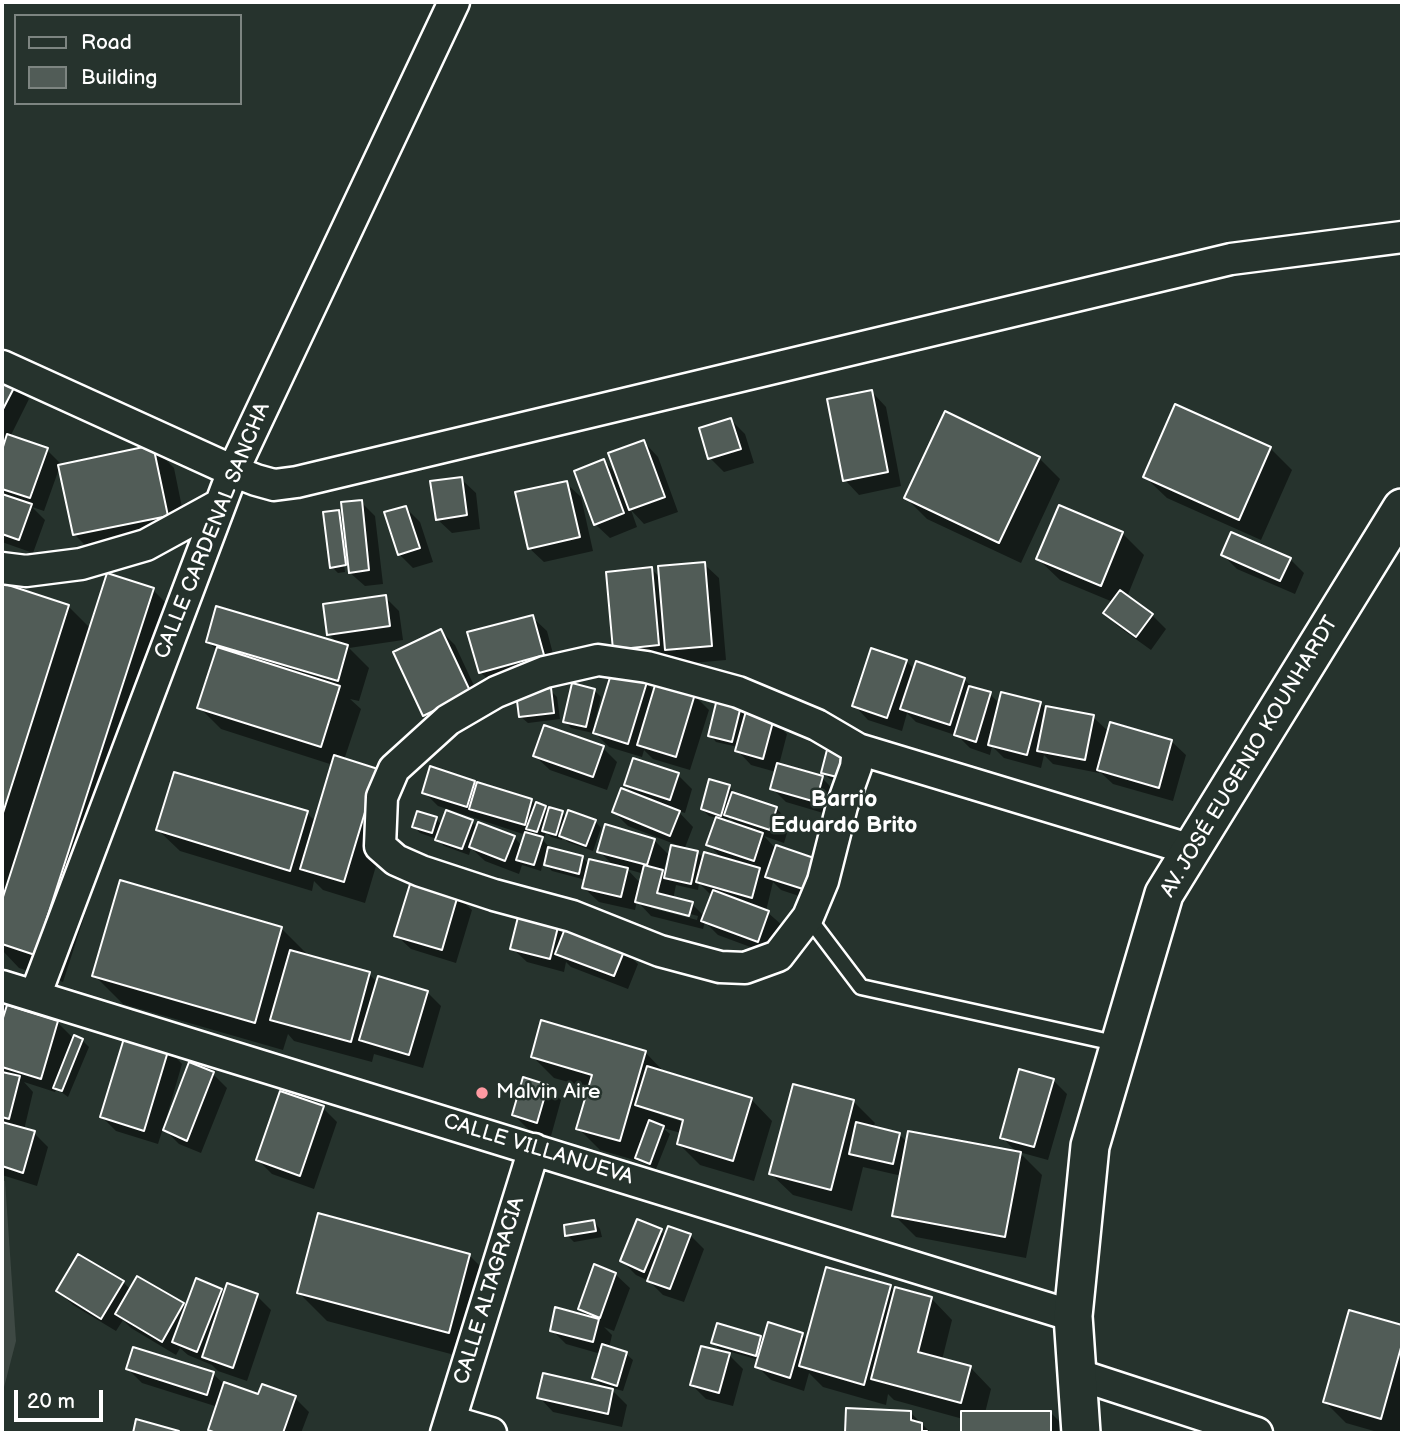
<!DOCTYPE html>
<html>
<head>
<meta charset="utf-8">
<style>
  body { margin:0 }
  #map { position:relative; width:1404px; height:1435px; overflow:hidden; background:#26332d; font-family:"Balsamiq Sans",sans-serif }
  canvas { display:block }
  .frame { position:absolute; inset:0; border:4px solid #fff; pointer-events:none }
  .legend { position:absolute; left:14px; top:14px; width:228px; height:91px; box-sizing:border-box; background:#26332d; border:2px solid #7d8581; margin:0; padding:9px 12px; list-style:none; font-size:21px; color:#fff }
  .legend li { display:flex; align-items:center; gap:14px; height:35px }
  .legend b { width:35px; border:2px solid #7d8581 }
  .scale { position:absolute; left:14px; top:1390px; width:89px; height:32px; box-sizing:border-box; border:4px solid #fff; border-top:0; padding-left:9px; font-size:21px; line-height:24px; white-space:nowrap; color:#fff; -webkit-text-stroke:5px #26332d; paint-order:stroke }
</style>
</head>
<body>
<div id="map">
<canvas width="1404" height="1435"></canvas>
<div class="frame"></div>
<ul class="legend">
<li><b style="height:9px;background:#26332d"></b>Road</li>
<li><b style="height:19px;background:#515c57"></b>Building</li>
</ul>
<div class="scale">20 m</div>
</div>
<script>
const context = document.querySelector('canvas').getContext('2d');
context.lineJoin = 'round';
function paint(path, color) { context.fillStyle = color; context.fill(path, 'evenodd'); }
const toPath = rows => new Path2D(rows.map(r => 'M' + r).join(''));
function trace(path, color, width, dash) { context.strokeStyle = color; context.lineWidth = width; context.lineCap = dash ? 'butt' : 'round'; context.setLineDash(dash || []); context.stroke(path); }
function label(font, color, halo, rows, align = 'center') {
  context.font = font + ' "Balsamiq Sans",sans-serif'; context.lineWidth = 5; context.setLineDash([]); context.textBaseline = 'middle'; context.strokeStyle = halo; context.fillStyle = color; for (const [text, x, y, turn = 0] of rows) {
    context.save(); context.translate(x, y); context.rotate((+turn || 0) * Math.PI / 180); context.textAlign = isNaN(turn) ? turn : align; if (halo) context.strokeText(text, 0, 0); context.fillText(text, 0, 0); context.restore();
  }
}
paint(toPath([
  [2,1180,5,1181,16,1341,2,1395]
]), '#3e4944');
paint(toPath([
  [2,378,15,385,29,399,10,437,47,450,61,464,60,466,153,447,174,468,188,537,96,556,74,534,60,466,44,511,32,507,45,520,33,553,2,542,2,496,5,497,2,494,2,455,6,444,2,441],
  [872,392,886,407,901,486,859,495,845,480],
  [1176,407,1270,448,1292,470,1261,540,1167,498,1145,477],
  [731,420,745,434,754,463,724,472,710,458],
  [644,442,658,457,678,512,644,524,631,510,637,527,610,538,595,524,604,461,618,476],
  [1039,458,1060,479,1021,563,927,519,906,498],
  [461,479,476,493,480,529,452,533,437,519],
  [566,483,581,497,593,551,544,562,529,548],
  [361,502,375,516,383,584,365,586,349,572,342,517,338,517,345,572,338,573,332,567,339,512,344,518],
  [1060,507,1122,533,1144,555,1127,597,1152,615,1166,629,1151,650,1119,627,1105,613,1113,602,1060,580,1038,559],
  [406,508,420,522,433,562,413,568,399,554],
  [1223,555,1290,559,1304,573,1295,594,1237,569],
  [704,564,719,578,726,660,681,664,672,655,672,659,614,649,652,569,660,578],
  [2,585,68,606,91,629,153,590,181,618,63,982,19,968,2,950],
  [385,597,399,611,403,640,349,648,369,668,359,701,350,699,361,709,344,760,398,792,365,903,323,890,314,881,312,891,180,851,158,830,307,813,316,822,333,765,221,729,199,707,217,651,208,641,338,644,329,634],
  [532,617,547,631,557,669,495,686,480,672],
  [441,631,455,645,484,707,439,729,425,715,395,653],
  [906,661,915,670,964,679,974,689,990,694,1000,704,1040,703,1047,710,1093,717,1109,732,1171,741,1186,755,1173,801,1113,784,1099,771,1099,773,1053,764,1044,755,1041,768,1004,758,992,746,990,755,970,748,958,736,916,722,907,713,902,731,868,720,854,705],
  [646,683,655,692,694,695,709,710,690,770,653,759,644,750,642,757,609,747,593,731,593,733,571,728,565,721,594,690,601,697,594,725,597,726],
  [550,690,557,697,560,719,528,723,521,717],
  [740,707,745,712,773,720,787,734,779,765,822,778,836,792,830,815,786,802,772,788,776,772,751,765,737,750,738,747,716,742,710,735],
  [603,748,617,762,607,790,550,770,535,756],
  [829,748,847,783,830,779,823,772],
  [678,775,692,789,685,813,678,811,693,827,684,850,698,853,704,859,723,859,708,844,717,818,709,816,702,809,729,787,735,793,776,808,790,823,784,843,764,836,776,849,813,859,817,902,781,890,773,882,766,911,783,926,772,955,718,935,705,922,703,929,651,916,637,901,635,910,599,902,584,888,586,880,552,871,543,862,541,871,522,865,519,874,485,861,471,848,469,855,444,846,437,839,420,833,414,826,436,819,442,825,472,822,478,828,514,837,522,846,526,835,438,806,424,792,474,782,478,786,532,801,536,806,545,808,549,812,562,813,567,818,595,821,601,828,593,851,568,842,563,837,562,840,551,837,546,832,543,840,548,846,547,849,582,857,590,865,614,866,599,851,654,840,668,854,663,872,666,875,682,847,628,826,614,812,637,796,626,785],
  [729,817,738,826,727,823],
  [627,869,644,874,641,884],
  [699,883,712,896,705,917,692,904,673,899,676,885,698,890],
  [651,904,698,916,697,920,651,908],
  [457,896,472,910,456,963,411,949,396,935],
  [558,925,565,932,624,950,638,964,628,989,571,967,566,962,564,972,527,962,512,948],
  [281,928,310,957,369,974,378,983,427,992,441,1006,423,1068,374,1054,372,1062,294,1041,288,1034,283,1050,123,1004,94,975],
  [2,1006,7,1011,57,1022,74,1039,82,1040,89,1047,68,1097,56,1088,55,1092,24,1082,33,1092,24,1130,34,1133,48,1147,37,1186,2,1175],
  [168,1049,182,1064,166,1119,168,1120,213,1074,227,1088,201,1153,179,1144,163,1128,158,1144,116,1131,102,1117],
  [645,1052,666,1074,751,1099,772,1121,754,1181,700,1165,679,1144,681,1133,663,1128,670,1134,656,1169,641,1162,600,1150,578,1128,590,1088,554,1078,533,1057],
  [660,1111,692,1121,691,1124,660,1115],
  [1053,1080,1067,1094,1048,1160,1019,1152,1042,1175,1026,1258,916,1237,894,1215,902,1176,863,1167,852,1211,793,1195,771,1174,853,1101,875,1123,873,1128,899,1134,908,1143,1018,1154,1002,1137],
  [547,1086,561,1100,551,1136,528,1129,514,1115],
  [323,1108,337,1122,314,1189,272,1174,258,1160],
  [594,1222,600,1229,602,1237,574,1242,567,1235],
  [661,1231,666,1236,690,1235,704,1249,684,1302,663,1295,649,1281,636,1275,622,1261],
  [469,1255,497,1283,477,1361,327,1321,299,1293],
  [615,1274,630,1288,614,1331,604,1327,612,1335,609,1348,626,1354,633,1360,623,1391,609,1387,627,1405,622,1427,553,1412,539,1397,605,1389,594,1378,601,1354,566,1344,552,1330,589,1318,580,1309],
  [123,1282,131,1290,183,1304,187,1308,221,1290,225,1294,257,1296,271,1310,247,1381,218,1371,212,1365,188,1355,180,1348,176,1355,131,1328,123,1320,116,1331,73,1305,58,1291],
  [890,1287,895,1292,931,1298,952,1320,942,1360,970,1367,991,1389,985,1413,1051,1413,1071,1433,963,1433,963,1419,894,1400,888,1394,886,1405,823,1387,809,1373,804,1391,771,1380,757,1366,759,1360,724,1350,743,1369,733,1406,706,1399,692,1385,724,1354,713,1342,760,1338,764,1342,802,1335,808,1341],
  [1350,1312,1402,1327,1402,1433,1381,1433,1346,1423,1325,1402],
  [128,1369,213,1374,225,1385,259,1396,295,1398,309,1412,301,1433,213,1433,210,1430,218,1407,142,1383],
  [848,1410,910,1412,931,1433,847,1433]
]), '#0007');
const building = toPath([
  [2,376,16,384,2,411,2,376],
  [872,390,888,472,843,481,827,399,872,390],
  [1175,404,1271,447,1239,520,1143,477,1175,404],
  [945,411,1040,457,999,543,904,498,945,411],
  [731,418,741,449,708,459,699,428,731,418],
  [7,434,48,448,30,498,2,489,2,450,7,434],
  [644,440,665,497,629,510,608,453,644,440],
  [153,445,168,516,73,535,58,465,153,445],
  [604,459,624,513,594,525,574,471,604,459],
  [462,477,467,515,436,520,430,481,462,477],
  [567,481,580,537,528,549,515,492,567,481],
  [2,494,32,504,19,540,2,534,2,494],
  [362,500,369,570,349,573,341,502,362,500],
  [1059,505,1123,532,1101,586,1036,559,1059,505],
  [406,506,420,548,398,555,384,512,406,506],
  [339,510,346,565,330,568,323,512,339,510],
  [1231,532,1291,558,1280,581,1221,555,1231,532],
  [705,562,712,646,665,650,658,566,705,562],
  [652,567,659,645,613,650,606,572,652,567],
  [107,573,154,588,35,955,2,944,2,900,107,573],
  [2,583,69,605,2,816,2,583],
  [1120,590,1153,614,1136,637,1103,613,1120,590],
  [386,595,390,626,327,635,323,604,386,595],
  [216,606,348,645,338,681,206,642,216,606],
  [533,615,544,655,479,673,467,632,533,615],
  [441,629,471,693,423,716,393,652,441,629],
  [217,647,340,686,321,747,197,708,217,647],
  [871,648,907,660,887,718,852,706,871,648],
  [916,661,965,678,950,725,900,709,916,661],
  [612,671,647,682,628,744,593,733,612,671],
  [656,682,695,694,676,757,637,745,656,682],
  [572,683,595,689,586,727,563,722,572,683],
  [969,686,991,692,976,742,954,735,969,686],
  [551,688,554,713,519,717,516,693,551,688],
  [1001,692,1041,702,1027,755,988,745,1001,692],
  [717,699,741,706,732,742,708,736,717,699],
  [1046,706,1094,715,1085,760,1037,751,1046,706],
  [746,711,774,718,763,759,735,751,746,711],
  [1110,722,1172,740,1159,788,1097,770,1110,722],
  [544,725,604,746,593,777,533,756,544,725],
  [828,746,847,751,841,778,821,773,828,746],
  [334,755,378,769,344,882,300,869,334,755],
  [633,758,679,773,670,800,624,785,633,758],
  [777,763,823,776,816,802,770,789,777,763],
  [430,766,475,781,467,807,422,793,430,766],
  [174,772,308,811,290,871,156,830,174,772],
  [709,779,730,785,721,816,701,809,709,779],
  [477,782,532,799,525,825,469,809,477,782],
  [621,788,680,811,670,836,612,812,621,788],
  [732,792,777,807,770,830,724,815,732,792],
  [536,802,546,806,537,832,526,829,536,802],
  [549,807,563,811,556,835,542,831,549,807],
  [446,810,473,820,462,849,435,840,446,810],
  [568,810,596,820,586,846,559,836,568,810],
  [417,811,437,817,432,833,412,827,417,811],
  [716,817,763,833,754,861,706,845,716,817],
  [478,822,515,836,505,861,469,847,478,822],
  [605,824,655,839,647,865,597,852,605,824],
  [525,832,543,837,534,865,516,860,525,832],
  [671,845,698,851,691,884,664,878,671,845],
  [776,845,814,858,803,889,765,877,776,845],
  [548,847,583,856,579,874,544,865,548,847],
  [704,852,760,868,752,898,696,882,704,852],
  [589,859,628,868,621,897,582,888,589,859],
  [644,865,663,870,657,893,693,902,689,916,635,902,644,865],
  [120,880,282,927,255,1023,92,976,120,880],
  [411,881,458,895,442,950,394,936,411,881],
  [713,890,769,911,758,942,701,921,713,890],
  [519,913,559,923,550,959,510,949,519,913],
  [566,926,625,949,614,976,555,954,566,926],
  [290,950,370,972,351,1042,270,1020,290,950],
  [378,976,428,991,409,1055,359,1040,378,976],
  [7,1005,58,1021,41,1079,2,1067,2,1021,7,1005],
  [541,1020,646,1051,620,1141,576,1129,592,1075,531,1057,541,1020],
  [74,1035,83,1039,62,1091,53,1088,74,1035],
  [125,1035,169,1048,144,1131,100,1117,125,1035],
  [189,1062,214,1072,187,1141,163,1130,189,1062],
  [647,1066,752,1098,733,1161,677,1144,683,1120,635,1105,647,1066],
  [1019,1069,1054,1079,1034,1147,1000,1138,1019,1069],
  [2,1072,20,1076,9,1119,2,1117,2,1072],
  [523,1077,548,1085,537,1123,512,1115,523,1077],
  [793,1084,854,1100,831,1190,769,1174,793,1084],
  [280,1091,324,1106,300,1176,256,1160,280,1091],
  [649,1120,664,1126,650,1164,635,1158,649,1120],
  [2,1122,35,1131,23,1173,2,1166,2,1122],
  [856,1122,900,1133,893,1164,849,1154,856,1122],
  [908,1131,1021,1152,1005,1237,892,1216,908,1131],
  [318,1213,470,1254,449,1333,297,1293,318,1213],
  [637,1219,662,1229,644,1272,620,1261,637,1219],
  [594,1220,596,1231,565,1236,564,1225,594,1220],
  [668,1226,691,1234,670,1289,647,1281,668,1226],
  [78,1254,124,1281,101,1319,56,1291,78,1254],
  [594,1264,616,1273,600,1318,578,1309,594,1264],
  [826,1267,891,1285,864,1385,799,1366,826,1267],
  [137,1276,184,1303,162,1342,115,1314,137,1276],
  [196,1278,222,1289,197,1352,172,1342,196,1278],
  [227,1283,258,1294,233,1368,202,1357,227,1283],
  [895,1287,932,1297,918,1352,971,1366,961,1403,871,1379,895,1287],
  [555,1307,599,1319,593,1342,550,1331,555,1307],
  [1349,1310,1402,1325,1402,1344,1381,1419,1323,1402,1349,1310],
  [768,1322,803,1333,790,1378,755,1367,768,1322],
  [717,1323,761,1336,756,1356,711,1343,717,1323],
  [602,1344,627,1352,617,1386,592,1378,602,1344],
  [701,1346,730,1353,719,1393,690,1385,701,1346],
  [133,1347,214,1372,207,1395,126,1369,133,1347],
  [543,1373,613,1389,608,1414,537,1398,543,1373],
  [224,1382,258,1394,262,1384,296,1396,283,1433,216,1433,208,1430,224,1382],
  [846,1408,911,1411,911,1420,922,1423,922,1431,927,1431,927,1433,845,1433,846,1408],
  [961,1411,1051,1411,1051,1433,961,1433,961,1411],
  [136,1419,179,1431,178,1433,133,1433,136,1419]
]);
paint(building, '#515c57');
trace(building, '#fff', 2);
const service = toPath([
  [808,917,861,987,1119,1044]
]);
const minor = toPath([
  [2,366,233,471,256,480,274,485,297,482,1231,259,1402,237],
  [2,568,26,571,81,564,146,545,219,505],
  [858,749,856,767,842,806,823,881,808,917,778,956,745,968,720,967,660,951,572,916,494,895,421,871,396,860,380,846,382,797,394,769,448,720,496,692,545,672,598,660,647,667,738,692,817,725,858,749,1192,850],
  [2,986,1073,1316],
  [35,996,233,471,454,2],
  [1076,1374,1257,1433],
  [450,1421,491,1433],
  [446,1433,534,1149]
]);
const tertiary = toPath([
  [1081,1433,1073,1316,1090,1146,1164,894,1402,508]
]);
trace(service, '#fff', 19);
trace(minor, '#fff', 35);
trace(tertiary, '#fff', 42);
trace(service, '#26332d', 14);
trace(minor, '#26332d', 30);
trace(tertiary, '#26332d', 37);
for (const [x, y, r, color] of [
  [482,1093,7,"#ff9aa2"]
]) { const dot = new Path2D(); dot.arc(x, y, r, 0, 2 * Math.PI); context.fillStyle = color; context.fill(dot); trace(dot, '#26332d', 2.5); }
label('21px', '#fff', '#26332d', [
  ["CALLE CARDENAL SANCHA",213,531,-68],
  ["AV. JOSÉ EUGENIO KOUNHARDT",1250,757,-59],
  ["CALLE VILLANUEVA",538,1150,17],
  ["CALLE ALTAGRACIA",490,1291,-73]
]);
label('21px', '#fff', '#26332d', [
  ["Malvin Aire",496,1093]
], 'left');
label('bold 23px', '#fff', '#26332d', [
  ["Barrio",844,800],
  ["Eduardo Brito",844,826]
]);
</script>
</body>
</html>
